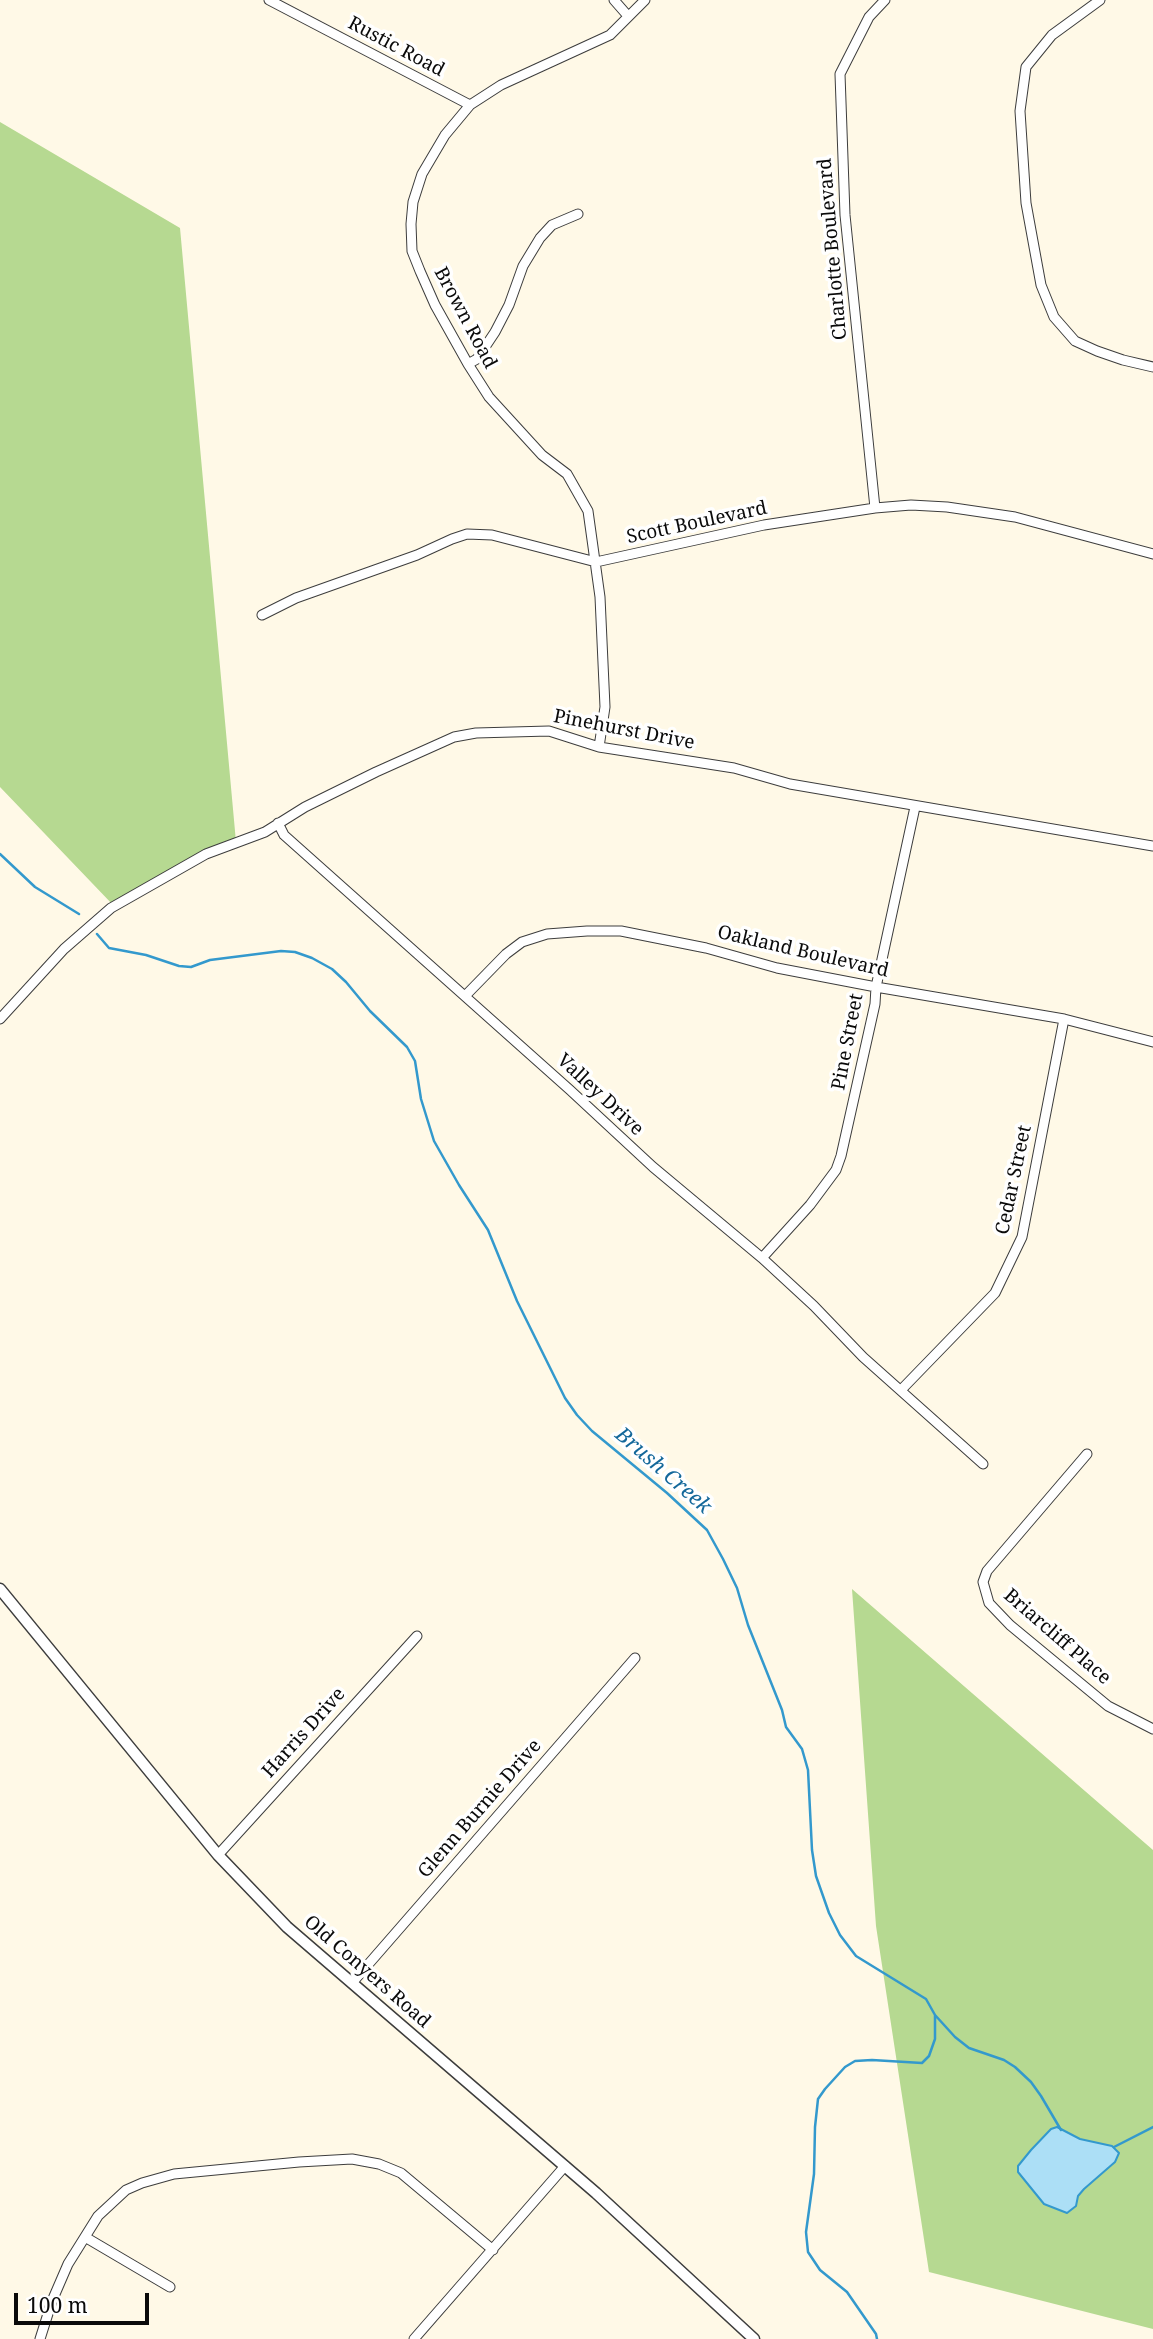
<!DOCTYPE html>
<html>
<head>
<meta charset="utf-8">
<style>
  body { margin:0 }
  #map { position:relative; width:1153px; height:2339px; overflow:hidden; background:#fff9e7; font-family:"Noto Serif",serif }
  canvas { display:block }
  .scale { position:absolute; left:14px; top:2293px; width:135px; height:32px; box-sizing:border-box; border:4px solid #0a0a0a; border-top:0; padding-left:9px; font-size:21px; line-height:24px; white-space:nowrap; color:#0a0a0a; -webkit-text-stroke:5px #fff; paint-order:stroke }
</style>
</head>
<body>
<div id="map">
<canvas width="1153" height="2339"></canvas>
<div class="scale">100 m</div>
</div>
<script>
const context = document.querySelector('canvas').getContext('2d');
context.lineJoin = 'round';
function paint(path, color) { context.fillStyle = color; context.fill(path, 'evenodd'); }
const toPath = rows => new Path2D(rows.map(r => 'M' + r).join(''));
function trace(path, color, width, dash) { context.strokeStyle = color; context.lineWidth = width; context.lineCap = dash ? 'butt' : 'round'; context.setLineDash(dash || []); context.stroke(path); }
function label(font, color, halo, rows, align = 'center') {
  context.font = font + ' "Noto Serif",serif'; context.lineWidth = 7; context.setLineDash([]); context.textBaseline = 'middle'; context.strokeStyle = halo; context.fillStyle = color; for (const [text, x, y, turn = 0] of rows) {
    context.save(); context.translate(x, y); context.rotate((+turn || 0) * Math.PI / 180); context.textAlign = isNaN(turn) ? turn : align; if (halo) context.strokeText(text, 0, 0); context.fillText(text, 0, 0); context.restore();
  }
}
paint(toPath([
  [0,122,180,228,236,842,114,906,0,787],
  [852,1589,1153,1850,1153,2329,929,2272,876,1926]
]), '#b6d991');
const water = toPath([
  [1057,2127,1080,2139,1112,2146,1119,2153,1115,2162,1084,2189,1078,2196,1076,2206,1067,2213,1044,2204,1018,2172,1018,2166,1031,2150,1051,2129,1057,2127]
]);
paint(water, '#acdff6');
trace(water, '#3399cd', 2);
trace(toPath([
  [0,854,35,887,79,914],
  [97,934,109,948,146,955,179,966,191,967,210,960,281,951,295,952,312,958,332,969,346,982,370,1011,407,1047,415,1061,421,1099,434,1141,459,1185,488,1230,517,1301,565,1398,577,1415,592,1431,667,1493,707,1530,723,1559,737,1588,748,1625,782,1710,786,1727,802,1749,808,1770,812,1850,816,1876,829,1913,840,1935,856,1956,926,1999,935,2015,955,2037,969,2048,1004,2060,1015,2067,1031,2082,1041,2096,1061,2130],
  [1114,2147,1153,2127],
  [877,2339,876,2334,847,2292,820,2270,808,2252,806,2232,814,2174,815,2127,818,2099,825,2089,845,2067,855,2061,872,2060,922,2063,929,2056,935,2039,935,2015]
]), '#3399cd', 2.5);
const minor = toPath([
  [269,0,470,105],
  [614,0,628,16],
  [1100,0,1052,35,1026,67,1020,111,1026,203,1041,285,1054,317,1075,341,1097,351,1123,360,1153,367],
  [468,364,477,359,495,332,509,305,523,266,540,238,552,225,578,214],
  [875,508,845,215,840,74,869,17,885,0],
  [262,615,296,598,417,555,452,539,467,534,492,535,596,562,764,525,875,508,911,505,947,507,1015,517,1153,554],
  [599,747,605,707,600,597,588,511,567,474,542,455,489,397,468,364,435,305,420,271,412,251,411,224,413,202,422,174,445,135,470,105,501,85,610,35,645,0],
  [278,823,284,835,570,1090,653,1167,762,1258,814,1306,863,1357,983,1464],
  [465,996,506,954,522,942,547,934,587,931,621,931,706,948,777,968,876,987,1064,1019,1153,1042],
  [0,1019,64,949,111,908,206,854,265,832,305,807,376,772,454,737,476,733,549,731,599,747,734,768,790,784,1153,846],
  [762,1258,810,1205,836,1170,841,1156,875,1004,876,987,915,807],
  [901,1390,995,1293,1022,1237,1064,1019],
  [1087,1454,987,1571,983,1582,989,1603,1010,1625,1108,1706,1153,1729],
  [218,1855,417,1636],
  [352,1983,635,1658],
  [85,2237,170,2287],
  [40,2339,52,2301,68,2264,98,2216,126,2190,142,2183,174,2174,299,2162,352,2159,379,2164,401,2173,493,2250],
  [414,2339,565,2166]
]);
const tertiary = toPath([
  [0,1589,218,1855,287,1927,596,2193,754,2339]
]);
trace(minor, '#3d3d3d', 11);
trace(tertiary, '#3d3d3d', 13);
trace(minor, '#fff', 9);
trace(tertiary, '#fff', 10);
label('19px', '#0a0a0a', '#fff', [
  ["Rustic Road",396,47,28],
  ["Charlotte Boulevard",833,249,-95],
  ["Brown Road",465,318,62],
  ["Scott Boulevard",697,523,-12],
  ["Pinehurst Drive",624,730,11],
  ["Oakland Boulevard",803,952,13],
  ["Pine Street",848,1042,-79],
  ["Valley Drive",600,1095,43],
  ["Cedar Street",1014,1180,-78],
  ["Briarcliff Place",1057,1637,41],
  ["Harris Drive",304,1733,-48],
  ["Glenn Burnie Drive",480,1809,-49],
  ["Old Conyers Road",367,1972,41]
]);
label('italic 21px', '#14689a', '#fff', [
  ["Brush Creek",663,1471,41]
]);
</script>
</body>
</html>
